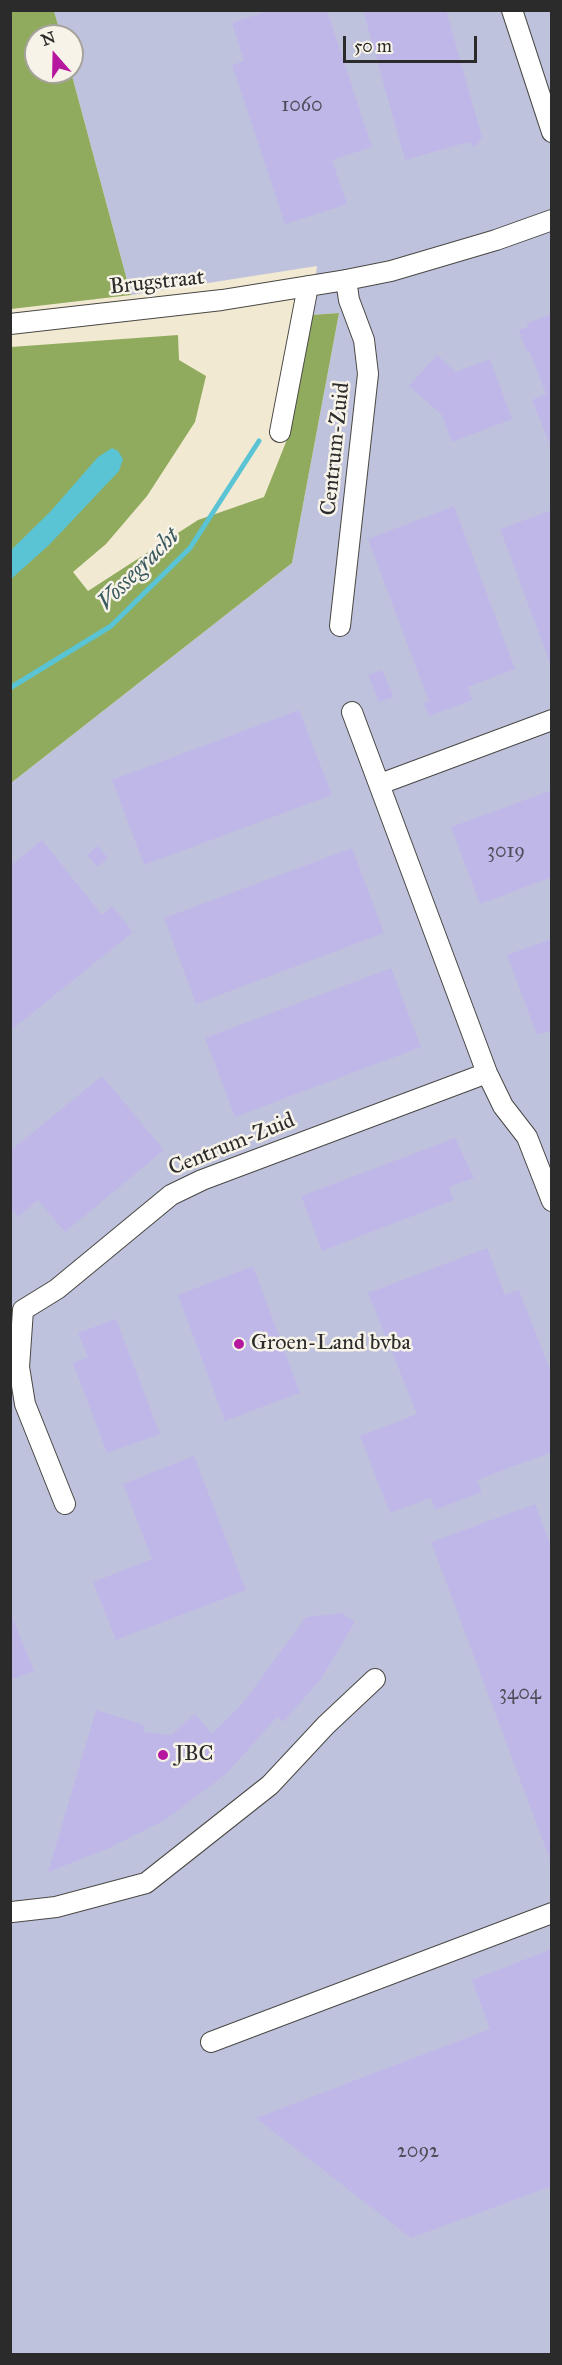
<!DOCTYPE html>
<html>
<head>
<meta charset="utf-8">
<style>
  body { margin:0 }
  #map { position:relative; width:562px; height:2365px; overflow:hidden; background:#f2e9d2; font-family:"IM FELL Great Primer",serif }
  canvas { display:block }
  .frame { position:absolute; inset:0; border:12px solid #2b2b2b; pointer-events:none }
  .north { position:absolute; left:24px; top:24px; width:60px; height:60px; box-sizing:border-box; background:#f7f3e8; border:2px solid #a5a39c; border-radius:50%; rotate:340deg; font-size:16px; font-weight:700; line-height:24px; text-align:center; color:#2b2b2b }
  .north::after { content:''; display:block; margin:auto; width:21px; height:27px; background:#b5179e; clip-path:polygon(50% 0,100% 100%,50% 72%,0 100%) }
  .scale { position:absolute; left:343px; top:36px; width:134px; height:27px; box-sizing:border-box; border:3px solid #2b2b2b; border-top:0; padding-left:8px; font-size:18px; line-height:21px; white-space:nowrap; color:#2b2b2b; -webkit-text-stroke:4px #f7f3e8; paint-order:stroke }
</style>
</head>
<body>
<div id="map">
<canvas width="562" height="2365"></canvas>
<div class="frame"></div>
<div class="north">N</div>
<div class="scale">50 m</div>
</div>
<script>
const context = document.querySelector('canvas').getContext('2d');
context.lineJoin = 'round';
function paint(path, color) { context.fillStyle = color; context.fill(path, 'evenodd'); }
const toPath = rows => new Path2D(rows.map(r => 'M' + r).join(''));
function trace(path, color, width, dash) { context.strokeStyle = color; context.lineWidth = width; context.lineCap = dash ? 'butt' : 'round'; context.setLineDash(dash || []); context.stroke(path); }
function label(font, color, halo, rows, align = 'center') {
  context.font = font + ' "IM FELL Great Primer",serif'; context.lineWidth = 5; context.setLineDash([]); context.textBaseline = 'middle'; context.strokeStyle = halo; context.fillStyle = color; for (const [text, x, y, turn = 0] of rows) {
    context.save(); context.translate(x, y); context.rotate((+turn || 0) * Math.PI / 180); context.textAlign = isNaN(turn) ? turn : align; if (halo) context.strokeText(text, 0, 0); context.fillText(text, 0, 0); context.restore();
  }
}
paint(toPath([
  [54,11,551,11,551,2354,11,2354,11,783,292,563,339,313,311,315,317,266,131,295,71,72,72,36,61,36]
]), '#bfc2dd');
paint(toPath([
  [10,11,54,11,61,36,36,36,36,72,71,72,131,295,11,309],
  [339,313,292,563,11,783,11,347,178,335,179,360,206,376,195,422,147,496,106,544,73,572,88,591,198,520,264,497,288,437,311,315]
]), '#90ab5d');
paint(toPath([
  [112,448,118,451,123,459,119,471,49,545,11,579,11,550,50,512,98,457]
]), '#5ac4d5');
trace(toPath([
  [10,688,111,626,190,548,259,441]
]), '#5ac4d5', 5);
paint(toPath([
  [271,10,327,10,372,147,332,160,347,204,285,224,232,65,244,61,232,23],
  [363,10,446,10,482,137,475,147,468,142,405,160],
  [552,314,552,447,551,447,532,400,546,394,529,350,526,351,519,330,528,327,527,323],
  [437,355,456,372,490,359,512,419,452,442,442,415,409,386],
  [454,506,515,669,468,687,472,700,429,716,424,703,429,702,368,539],
  [552,510,552,663,550,663,500,529],
  [382,670,394,697,379,702,368,675],
  [299,710,332,795,144,865,112,780],
  [552,790,552,877,480,904,451,827],
  [42,840,102,915,112,906,133,932,10,1031,10,866],
  [98,846,108,858,97,867,87,855],
  [352,848,384,933,196,1004,164,918],
  [552,939,552,1030,537,1035,507,955],
  [391,968,421,1047,235,1117,205,1038],
  [102,1076,164,1150,65,1232,38,1200,18,1217,10,1208,10,1151],
  [455,1138,474,1178,449,1187,454,1200,322,1251,301,1196],
  [487,1248,505,1295,519,1290,552,1375,552,1452,477,1480,482,1492,435,1510,431,1498,390,1513,360,1436,417,1414,368,1293],
  [253,1266,300,1393,225,1421,178,1295],
  [116,1319,160,1434,107,1453,73,1363,88,1357,78,1333],
  [194,1456,246,1590,116,1640,93,1582,152,1559,123,1484],
  [535,1504,552,1549,550,1860,431,1542],
  [10,1612,34,1671,10,1680],
  [342,1613,355,1622,321,1679,283,1722,277,1717,226,1774,165,1820,107,1849,48,1872,96,1710,145,1725,143,1732,171,1735,195,1714,212,1734,243,1703,306,1617],
  [552,1949,552,2186,411,2238,256,2118,490,2029,472,1980]
]), '#c0b7e9');
const minor = toPath([
  [512,10,552,132],
  [10,324,222,300,346,280,391,271,496,240,552,220],
  [280,432,308,286],
  [340,626,368,374,364,340,349,300,346,280],
  [352,712,487,1073,503,1106,527,1137,552,1201],
  [380,784,552,720],
  [65,1504,25,1404,19,1367,23,1310,57,1289,171,1195,202,1180,487,1073],
  [12,1912,56,1907,146,1883,270,1785,326,1725,375,1679],
  [211,2042,552,1913]
]);
trace(minor, '#494844', 22);
trace(minor, '#fff', 20);
for (const [x, y, r, color] of [
  [239,1344,6,"#b5179e"],
  [163,1755,6,"#b5179e"]
]) { const dot = new Path2D(); dot.arc(x, y, r, 0, 2 * Math.PI); context.fillStyle = color; context.fill(dot); trace(dot, '#f7f3e8', 2); }
label('20px', '#504e5a', null, [
  ["1060",302,106],
  ["3019",506,852],
  ["3404",520,1694],
  ["2092",418,2152]
]);
label('22px', '#2b2b2b', '#f7f3e8', [
  ["Brugstraat",157,283,-6],
  ["Centrum-Zuid",336,449,-84],
  ["Centrum-Zuid",232,1145,-22]
]);
label('22px', '#2b2b2b', '#f7f3e8', [
  ["Groen-Land bvba",251,1344],
  ["JBC",175,1755]
], 'left');
label('italic 24px', '#39595e', '#f7f3e8', [
  ["Vossegracht",139,570,-45]
]);
</script>
</body>
</html>
